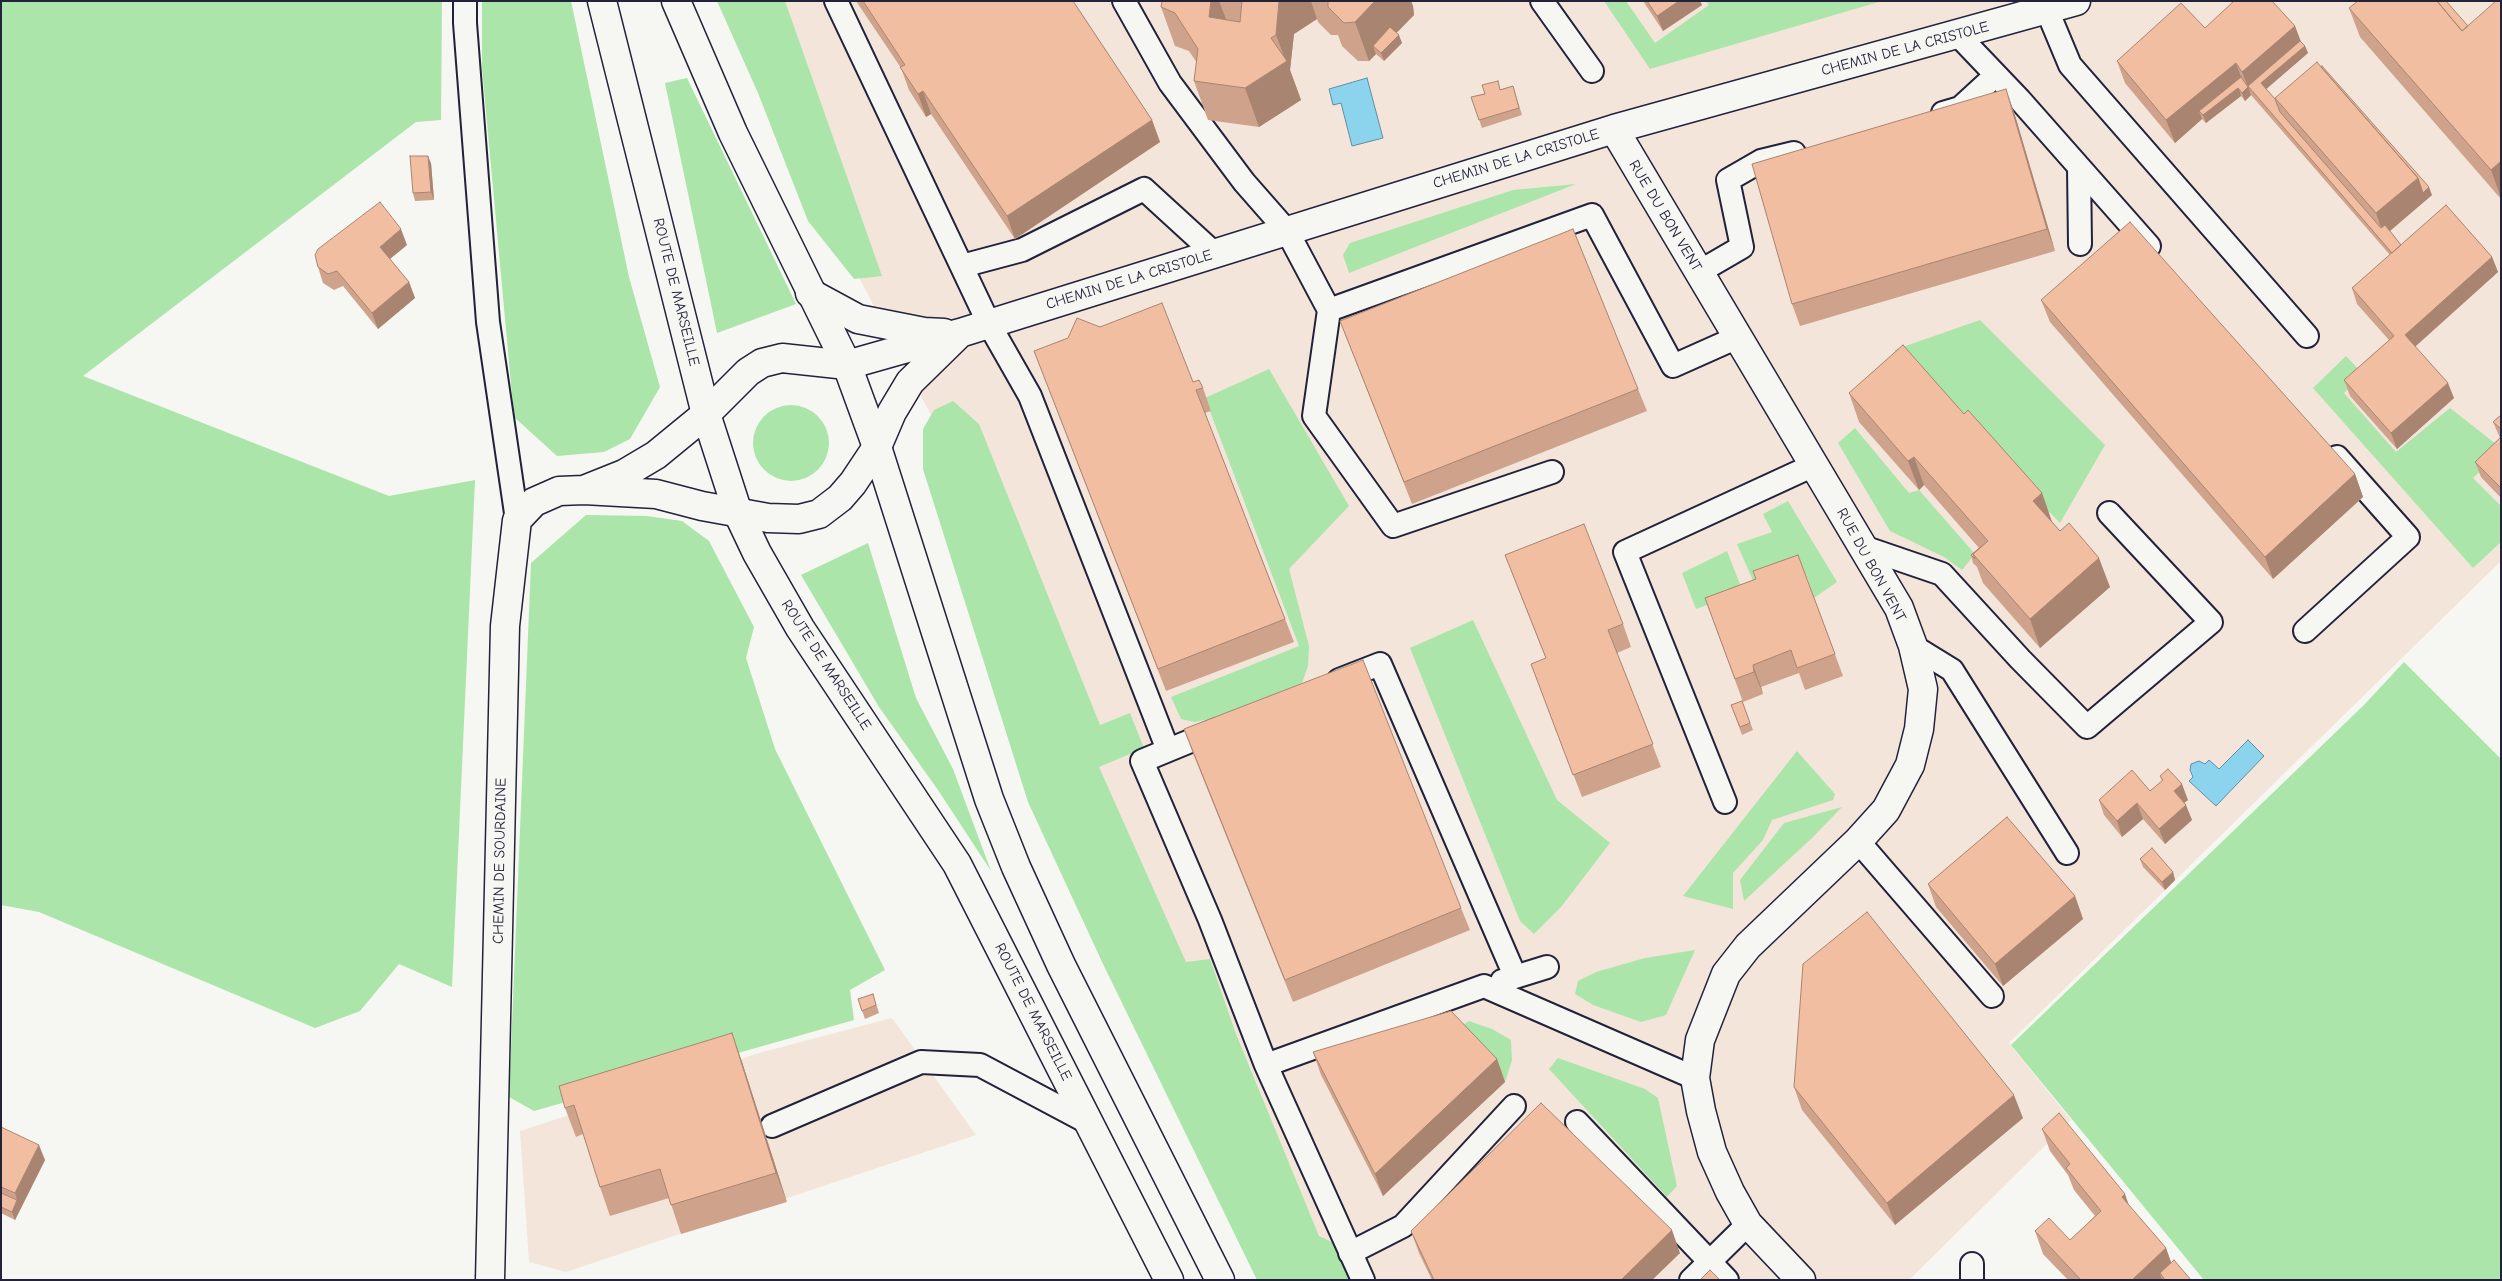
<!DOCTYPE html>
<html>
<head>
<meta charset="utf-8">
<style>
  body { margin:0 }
  #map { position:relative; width:2502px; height:1281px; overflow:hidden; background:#f6f6f2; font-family:"Comic Neue",sans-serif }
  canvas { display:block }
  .frame { position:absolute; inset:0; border:2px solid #22223b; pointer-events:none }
</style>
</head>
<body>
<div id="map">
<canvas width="2502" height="1281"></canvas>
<div class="frame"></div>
</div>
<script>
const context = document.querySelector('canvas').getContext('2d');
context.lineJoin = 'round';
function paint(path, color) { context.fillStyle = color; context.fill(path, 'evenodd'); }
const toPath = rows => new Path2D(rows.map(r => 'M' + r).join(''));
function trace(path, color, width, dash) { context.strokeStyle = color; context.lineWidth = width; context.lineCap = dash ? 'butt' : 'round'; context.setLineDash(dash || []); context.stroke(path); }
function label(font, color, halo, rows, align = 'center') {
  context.font = font + ' "Comic Neue",sans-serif'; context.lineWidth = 4.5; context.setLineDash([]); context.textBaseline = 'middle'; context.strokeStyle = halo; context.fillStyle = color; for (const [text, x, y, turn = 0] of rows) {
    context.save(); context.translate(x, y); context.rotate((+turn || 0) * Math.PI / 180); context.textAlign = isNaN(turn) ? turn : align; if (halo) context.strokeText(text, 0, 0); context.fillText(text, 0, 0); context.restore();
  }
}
paint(toPath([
  [750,1,2501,1,2501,561,2009,1043,2071,1120,1909,1280,1325,1280,944,440,829,220],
  [892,1018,976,1135,566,1272,529,1262,520,1131,759,1053]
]), '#f4e5da');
paint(toPath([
  [1,1,442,1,441,120,416,122,83,376,389,496,475,480,452,987,399,964,360,1011,315,1028,39,912,1,905],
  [482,1,571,1,629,277,660,387,630,439,604,452,557,456,514,417,482,68],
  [717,1,785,1,882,276,854,279,808,221,758,93],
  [1604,1,1626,1,1655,43,1709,5,1706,1,1882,1,1650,69],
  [687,78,796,304,717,333,665,83],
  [1576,184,1349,273,1343,255,1350,243,1513,190],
  [1980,320,2105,445,2060,523,1894,350],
  [2346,356,2363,374,2344,393,2396,452,2450,408,2501,448,2501,452,2473,478,2501,506,2501,542,2473,568,2313,388],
  [1269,369,1349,506,1289,569,1309,646,1308,666,1302,683,1222,717,1194,722,1181,719,1171,697,1299,646,1205,398],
  [953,401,979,424,1100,725,1130,713,1144,748,1099,767,1186,962,1210,959,1236,1034,1319,1236,1332,1242,1350,1266,1348,1280,1257,1280,1103,964,1028,802,923,469,923,429,934,410],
  '753 443a38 38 0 1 1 76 0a38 38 0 1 1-76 0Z',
  [1855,428,1909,493,1919,490,1975,554,1962,570,1944,557,1890,531,1838,443],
  [1788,501,1837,582,1814,598,1806,574,1758,592,1737,544,1772,532,1763,514],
  [586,515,647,516,682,521,709,541,754,627,746,658,775,749,885,970,850,990,854,1020,534,1111,509,1097,531,563],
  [868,543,916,698,953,769,991,871,938,790,879,707,801,575],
  [1727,551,1743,592,1696,609,1682,573],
  [1473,620,1557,800,1610,843,1561,907,1534,934,1520,921,1410,648],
  [2404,662,2501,759,2501,1280,2204,1280,2011,1045,2364,705],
  [1797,751,1835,794,1833,800,1772,820,1763,840,1733,873,1733,909,1683,896],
  [1842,807,1813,837,1744,901,1740,880,1784,823],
  [1695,950,1666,1015,1641,1022,1593,1005,1575,994,1578,981,1596,972,1645,958],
  [1469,1021,1492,1029,1511,1040,1512,1060,1505,1082,1459,1034,1457,1029],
  [1558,1058,1645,1089,1658,1098,1677,1186,1667,1197,1549,1069]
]), '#abe5aa');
const water = toPath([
  [1367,78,1383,138,1352,146,1341,103,1333,105,1329,89,1367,78],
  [2248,740,2264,756,2216,806,2189,781,2193,777,2190,770,2191,764,2199,761,2205,764,2209,760,2219,769,2248,740]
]);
paint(water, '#8cd4ed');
trace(water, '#628da6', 1);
const lane = toPath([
  [465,1,465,23,488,322,517,520],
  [836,1,989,324,1030,396,1168,750],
  [1124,1,1170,83,1244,182,1287,231,1329,310,1592,215,1673,366,1738,337],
  [1542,1,1592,71],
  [2047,10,2070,65,2307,336],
  [1957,34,2020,100,2149,246],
  [1943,113,1960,108,1996,75],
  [2079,168,2080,244],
  [962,266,1022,250,1144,189,1215,254],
  [1699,272,1742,247,1728,180,1761,161,1794,153],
  [1329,310,1314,416,1393,526,1552,472],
  [1863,547,1942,574,2020,659,2087,727,2211,622,2109,513],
  [2305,631,2408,537,2337,457],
  [1913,646,1952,670,2067,853],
  [1339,680,1380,664,1515,976],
  [1217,730,1142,761,1210,920,1266,1065],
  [1725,802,1625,552,1814,465],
  [1858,841,1992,996],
  [1502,981,1547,967],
  [1577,1122,1727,1280],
  [772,1126,921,1062,980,1065,1091,1124],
  [1350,1253,1403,1226,1514,1106],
  [1363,1280,1266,1065,1484,986,1695,1078],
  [1691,1280,1748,1224],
  [1972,1280,1972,1264]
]);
const street = toPath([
  [1614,129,1899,608,1913,646,1923,689,1919,729,1910,765,1886,810,1858,841,1748,946,1726,974,1700,1040,1695,1078,1701,1111,1712,1152,1730,1192,1748,1224,1801,1280],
  [810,293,858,319,924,332,944,333],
  [584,490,624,474,656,455,706,414,748,372,762,363,782,358,847,365,960,333,1614,129,2076,1],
  [490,1280,505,626,517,520,534,502,559,491,584,490,656,494,702,506,768,518,799,519,819,514,840,498,853,483,877,447,892,412,910,382,957,336]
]);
const primary = toPath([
  [602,1,706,414,738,513,757,553,800,628,957,864,1169,1280],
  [676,1,733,133,847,365,877,447,989,799,1016,867,1061,965,1220,1280]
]);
trace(lane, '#22223b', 26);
trace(street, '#22223b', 31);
trace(primary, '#22223b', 31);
trace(lane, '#f6f6f2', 22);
trace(street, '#f6f6f2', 28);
trace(primary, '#f6f6f2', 28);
paint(toPath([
  [856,1,1073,1,1152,120,1160,142,1015,239,931,114,926,117,909,90,901,68],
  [1163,1,1411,1,1413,6,1414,15,1396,33,1402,43,1384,61,1376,54,1369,61,1358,61,1342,46,1338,35,1331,35,1318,22,1317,19,1294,34,1290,70,1301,100,1259,127,1208,120,1194,81,1197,63,1189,51,1175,46,1161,7],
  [1643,1,1700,1,1702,5,1663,31],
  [2501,1,2501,199,2360,37,2349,8,2468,26],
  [2295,26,2300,41,2305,46,2308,53,2266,89,2275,99,2432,195,2390,231,2401,245,2492,257,2498,272,2415,347,2454,398,2397,449,2350,396,2344,380,2389,340,2357,304,2352,288,2390,255,2251,95,2245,101,2241,96,2206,123,2202,119,2175,143,2125,83,2117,61,2205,28],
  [1513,86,1522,115,1482,128,1471,97],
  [2014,112,2055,251,1800,326,1792,304],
  [431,163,434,200,415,201,413,193],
  [407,245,390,259,409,282,415,298,378,329,343,286,334,290,323,283,318,267],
  [2041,300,2355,474,2363,497,2273,579,2050,322],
  [1340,321,1638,389,1647,411,1412,504],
  [1034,351,1203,388,1211,411,1205,413,1294,642,1166,691],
  [1849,393,1964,414,2042,493,2052,522,2110,587,2040,648,1983,583,1977,567,1973,563,1971,555,1979,548,1924,485,1919,490,1859,422],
  [2501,415,2501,498,2481,477,2475,462,2500,438,2493,422],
  [1505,555,1623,624,1631,647,1617,653,1661,767,1582,797,1531,664,1546,659],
  [1798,555,1843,676,1805,690,1799,673,1761,687,1763,694,1743,702,1705,598,1756,579],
  [1742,701,1753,730,1742,735,1731,705],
  [1184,729,1461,908,1470,930,1293,1002,1192,751],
  [2160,776,2188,800,2184,802,2192,820,2165,844,2143,819,2122,837,2104,815,2099,800,2150,791,2162,781],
  [2140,859,2173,872,2175,880,2165,890,2143,867],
  [1928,884,2075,896,2083,919,2003,986,1936,907],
  [873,994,879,1013,865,1019,858,999],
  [732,1033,742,1062,787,1202,681,1234,669,1198,610,1216,600,1187,583,1134,576,1137,565,1108],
  [1313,1052,1497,1059,1505,1082,1383,1196,1321,1075],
  [1794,1087,2023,1118,1895,1225,1802,1110],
  [1,1127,45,1160,15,1220,1,1213],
  [2042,1129,2128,1205,2166,1248,2171,1262,2191,1280,2068,1280,2043,1254,2035,1231,2070,1240,2095,1216,2074,1190,2068,1175,2050,1151],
  [1411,1231,1680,1253,1652,1280,1432,1280,1419,1253]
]), '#cfa38b');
paint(toPath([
  [1211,1,1219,1,1228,24,1209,17],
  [1279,1,1311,1,1317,19,1294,34,1290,70,1301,100,1259,127,1245,88,1286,62,1276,35],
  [1375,1,1411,1,1413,6,1414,15,1379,51,1373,46,1376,54,1369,61,1355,22],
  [1679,1,1700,1,1702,5,1663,31,1657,16],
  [2295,26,2303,47,2305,46,2308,53,2264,91,2248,86,2251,95,2245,101,2242,93,2248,87,2242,72],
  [1399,35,1402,43,1384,61,1381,53],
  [2236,63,2244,85,2239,89,2241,96,2206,123,2203,115,2199,111,2202,119,2175,143,2166,120],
  [2006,89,2014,112,2055,251,2047,229],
  [923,91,931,114,926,117,918,94],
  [1152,120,1160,142,1015,239,1007,216],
  [428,156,431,163,434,200,431,192],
  [2501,161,2501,198,2491,170],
  [2418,178,2429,187,2432,195,2384,236,2376,213],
  [401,229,407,245,386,262,380,247],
  [2492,257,2498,272,2410,351,2405,335],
  [409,282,415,298,378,329,372,313],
  [2448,383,2454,398,2397,449,2391,433],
  [1914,457,1924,485,1919,490,1908,461],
  [2355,474,2363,497,2273,579,2265,557],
  [2042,493,2052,522,2043,529,2033,501],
  [2099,558,2110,587,2040,648,2030,619],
  [1753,665,1761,687,1763,694,1754,672],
  [2182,784,2188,800,2180,806,2174,791],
  [2137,803,2143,819,2122,837,2117,821],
  [2186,805,2192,820,2165,844,2159,829],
  [2173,872,2175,880,2165,890,2162,882],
  [2075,896,2083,919,2003,986,1995,964],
  [732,1033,742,1062,787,1202,776,1173],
  [1497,1059,1505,1082,1383,1196,1375,1174],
  [2014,1095,2023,1118,1895,1225,1887,1203],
  [39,1145,45,1160,15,1220,12,1212,17,1200,15,1193],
  [2125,1194,2133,1217,2122,1197],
  [1672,1230,1680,1253,1652,1280,1621,1280],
  [2166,1248,2174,1271,2160,1273,2162,1280,2132,1280]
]), '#a98571');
const building = toPath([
  [863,1,1073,1,1152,120,1007,216,923,91,918,94,900,67,905,65,863,1],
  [1162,1,1211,1,1209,17,1240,22,1242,1,1279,1,1276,35,1271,38,1287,61,1245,88,1194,81,1198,49,1175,13,1161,7,1162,1],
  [1328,1,1375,1,1355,22,1344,23,1328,7,1328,1],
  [1647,1,1679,1,1657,16,1647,1],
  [2234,1,2272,1,2295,26,2242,72,2236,63,2166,120,2117,61,2181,3,2205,28,2234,1],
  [2358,1,2437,1,2462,31,2496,1,2501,1,2501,161,2491,170,2349,8,2358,1],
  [2437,1,2446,1,2468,26,2462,31,2437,1],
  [1390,27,1399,35,1381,53,1373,46,1390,27],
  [2300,41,2305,46,2261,83,2275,99,2280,112,2381,228,2385,225,2401,245,2392,253,2248,86,2300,41],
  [2317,62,2418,178,2376,213,2275,98,2317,62],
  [2322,66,2429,187,2423,193,2418,178,2321,67,2322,66],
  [2241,77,2248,87,2242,93,2238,88,2203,115,2199,111,2241,77],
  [1498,81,1500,90,1513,86,1519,108,1479,120,1471,97,1485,94,1482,85,1498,81],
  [2006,89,2047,229,1792,304,1752,164,2006,89],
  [410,156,428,156,431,192,413,193,410,156],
  [380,202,401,229,380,247,409,282,372,313,337,271,328,274,318,267,315,255,318,249,380,202],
  [2446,205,2492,257,2405,335,2448,383,2391,433,2344,380,2394,336,2352,288,2446,205],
  [2130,222,2355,474,2265,557,2041,300,2130,222],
  [1573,229,1638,389,1404,482,1340,321,1573,229],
  [1162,303,1193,382,1199,380,1203,388,1196,390,1285,619,1158,669,1034,351,1068,338,1077,318,1100,327,1162,303],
  [1903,345,1964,414,1968,410,2042,493,2033,501,2060,531,2069,523,2099,558,2030,619,1973,554,1988,541,1914,457,1908,461,1849,393,1903,345],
  [2501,415,2501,429,2493,422,2501,415],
  [2501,437,2501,488,2475,462,2501,437],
  [1584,524,1623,624,1608,630,1653,744,1573,775,1531,664,1546,658,1505,555,1584,524],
  [1982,546,1973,554,1975,559,1971,555,1982,546],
  [1798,555,1835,654,1797,668,1791,650,1753,665,1754,672,1735,679,1705,598,1756,579,1753,571,1798,555],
  [1363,660,1461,908,1285,980,1184,729,1363,660],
  [1742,701,1750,723,1740,727,1731,705,1742,701],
  [2168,769,2182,784,2174,791,2186,805,2159,829,2137,803,2117,821,2099,800,2132,770,2150,791,2163,780,2160,776,2168,769],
  [2007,817,2075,896,1995,964,1928,884,2007,817],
  [2152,848,2173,872,2162,882,2140,859,2152,848],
  [1867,912,2014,1095,1887,1203,1794,1087,1803,964,1867,912],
  [873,994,876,1005,862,1011,858,999,873,994],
  [1451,1011,1497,1059,1375,1174,1313,1052,1451,1011],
  [732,1033,776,1173,671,1205,660,1169,600,1187,574,1105,565,1108,559,1086,732,1033],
  [1541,1103,1672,1230,1621,1280,1434,1280,1411,1231,1541,1103],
  [2059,1113,2125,1194,2122,1197,2166,1248,2132,1280,2081,1280,2035,1231,2049,1218,2070,1240,2101,1211,2066,1168,2070,1164,2042,1129,2059,1113],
  [1,1127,39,1145,15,1193,1,1187,1,1127],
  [1,1193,17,1200,12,1212,1,1207,1,1193],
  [2174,1260,2191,1280,2165,1280,2160,1273,2174,1260],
  [1710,1270,1720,1280,1700,1280,1710,1270]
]);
paint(building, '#f1bea2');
trace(building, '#a98571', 1);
label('15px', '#22223b', '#f6f6f2', [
  ["CHEMIN DE LA CRISTOLE",1905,49,-15],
  ["CHEMIN DE LA CRISTOLE",1516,159,-17],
  ["RUE DU BON VENT",1665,216,59],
  ["CHEMIN DE LA CRISTOLE",1129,280,-17],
  ["ROUTE DE MARSEILLE",676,292,76],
  ["RUE DU BON VENT",1871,565,61],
  ["ROUTE DE MARSEILLE",826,665,57],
  ["CHEMIN DE SOURDAINE",500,861,-89],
  ["ROUTE DE MARSEILLE",1033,1012,63]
]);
</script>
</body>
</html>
